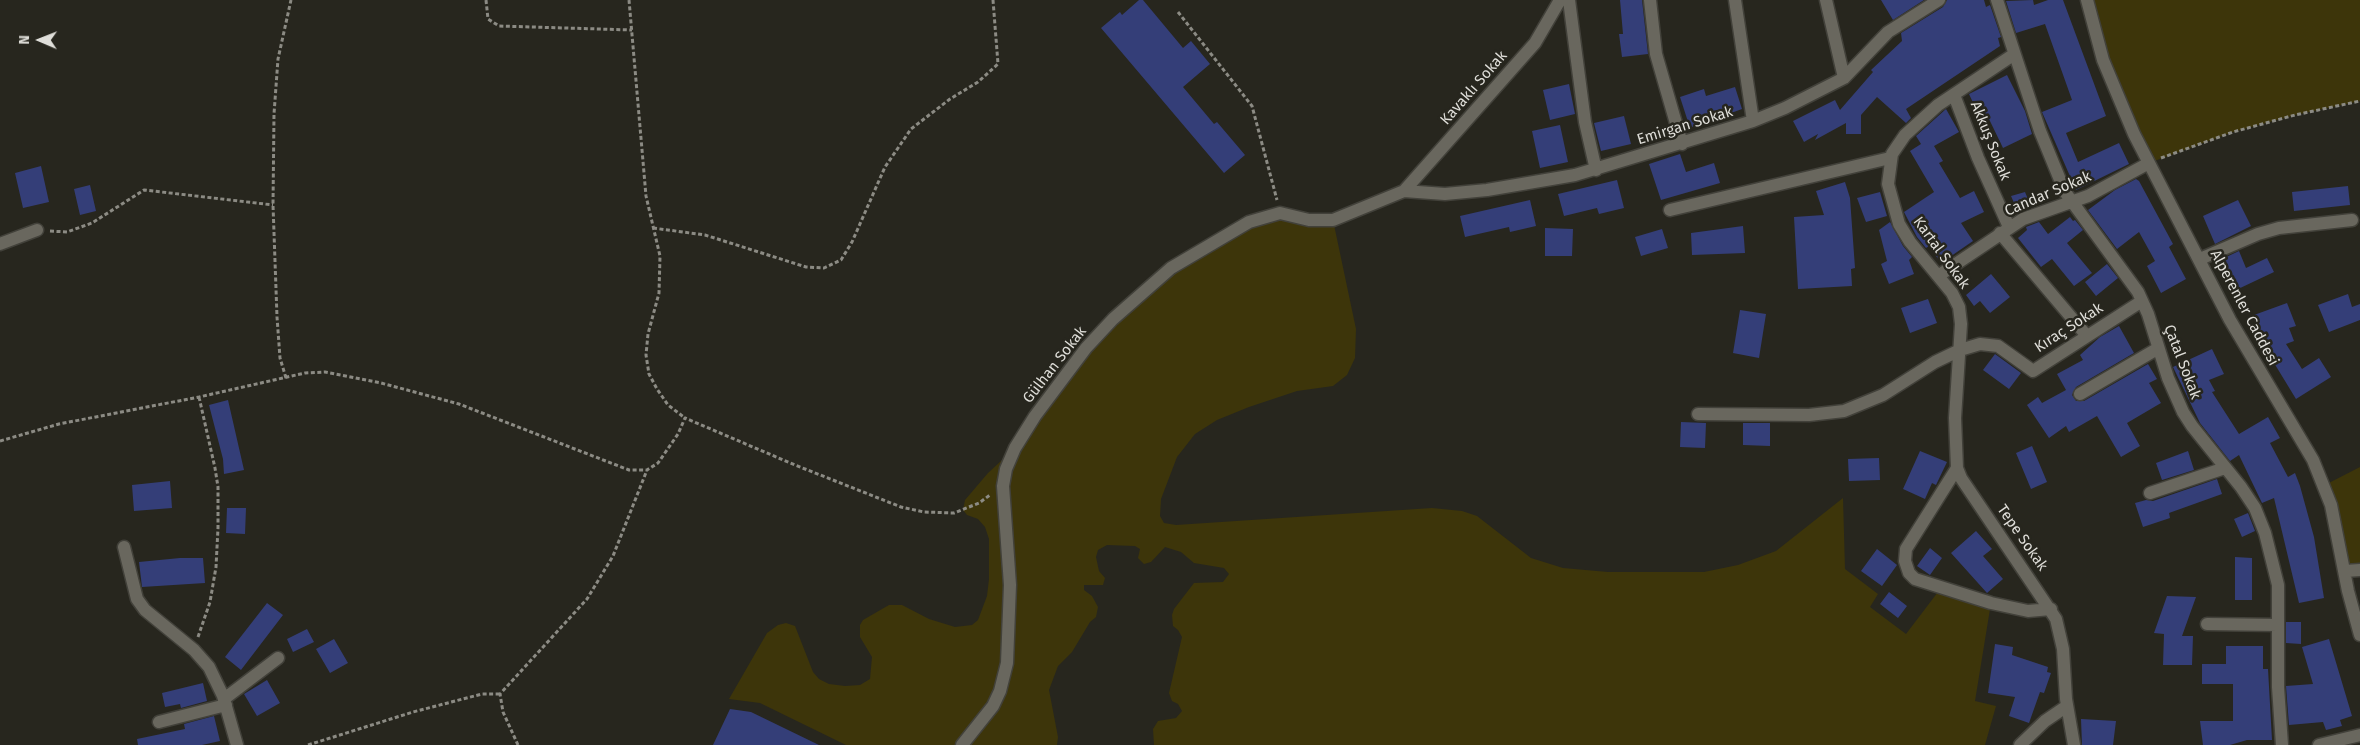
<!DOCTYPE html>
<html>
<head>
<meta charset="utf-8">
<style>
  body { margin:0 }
  #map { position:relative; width:2360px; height:745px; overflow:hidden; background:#27261e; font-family:"Fira Sans",sans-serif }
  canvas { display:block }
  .north { position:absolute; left:15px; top:15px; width:50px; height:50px; -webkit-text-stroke:4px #27261e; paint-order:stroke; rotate:271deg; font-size:14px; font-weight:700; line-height:20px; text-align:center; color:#dfded9 }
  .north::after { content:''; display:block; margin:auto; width:18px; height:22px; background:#dfded9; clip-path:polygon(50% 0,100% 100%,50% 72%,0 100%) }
</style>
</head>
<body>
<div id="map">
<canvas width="2360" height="745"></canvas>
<div class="north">N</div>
</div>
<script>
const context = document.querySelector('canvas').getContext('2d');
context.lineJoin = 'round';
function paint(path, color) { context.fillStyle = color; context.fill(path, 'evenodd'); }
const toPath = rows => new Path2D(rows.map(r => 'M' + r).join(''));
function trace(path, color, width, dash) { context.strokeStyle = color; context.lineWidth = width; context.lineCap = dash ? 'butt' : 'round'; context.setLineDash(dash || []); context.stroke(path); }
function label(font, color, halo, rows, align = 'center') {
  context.font = font + ' "Fira Sans",sans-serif'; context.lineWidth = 5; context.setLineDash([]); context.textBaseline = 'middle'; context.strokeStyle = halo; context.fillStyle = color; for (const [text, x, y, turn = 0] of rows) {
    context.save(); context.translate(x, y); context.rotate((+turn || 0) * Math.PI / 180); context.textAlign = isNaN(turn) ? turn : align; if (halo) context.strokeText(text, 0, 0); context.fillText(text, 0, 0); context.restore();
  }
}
paint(toPath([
  [2087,0,2360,0,2360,101,2295,115,2233,132,2149,163,2134,134],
  [1273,214,1333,220,1356,329,1355,358,1347,375,1333,386,1297,391,1249,407,1217,420,1195,434,1177,457,1161,499,1160,516,1164,523,1176,525,1432,508,1462,511,1477,516,1531,558,1563,568,1608,572,1704,572,1738,565,1776,551,1843,498,1845,569,1878,594,1870,607,1906,634,1941,588,1991,603,1975,701,1996,706,1985,745,1154,745,1153,729,1158,721,1176,718,1182,711,1178,704,1172,701,1169,693,1182,637,1178,630,1173,626,1172,615,1174,609,1194,583,1223,582,1229,574,1224,568,1194,563,1181,552,1165,547,1151,562,1144,564,1138,558,1140,549,1135,546,1107,545,1098,550,1096,557,1099,571,1105,578,1103,585,1084,585,1084,590,1092,596,1098,607,1096,617,1090,622,1072,652,1058,666,1049,690,1058,737,1057,745,846,745,760,703,729,699,767,633,778,625,786,623,795,626,813,672,819,679,829,684,845,686,860,685,870,679,872,657,860,637,860,625,863,620,889,605,902,605,929,619,955,627,972,625,978,620,987,596,989,579,989,539,985,527,978,519,967,515,963,510,965,500,988,473,1015,448,1035,416,1142,292],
  [2360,467,2360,570,2345,571,2323,486]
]), '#3d350a');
paint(toPath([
  [1139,0,1143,0,1183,48,1191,41,1210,64,1183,87,1214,124,1217,122,1245,155,1224,173,1101,28,1120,12,1122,15],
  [1620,0,1642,0,1648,54,1622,57,1619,34,1623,34],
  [1881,0,1924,0,1893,20],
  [1947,0,1984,0,1986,7,1990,5,2001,37,1998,38,2000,46,1906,109,1911,118,1906,123,1877,97,1861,115,1861,134,1846,134,1846,123,1815,140,1818,134,1804,142,1793,121,1835,100,1840,110,1873,72,1871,70,1902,41,1901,33,1943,7],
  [2033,0,2034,5,2048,0,2063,0,2106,116,2066,133,2078,162,2119,143,2129,164,2076,190,2042,112,2072,100,2045,24,2016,33,2006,1],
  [2007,75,2025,111,2032,134,2003,148,1989,119,1982,122,1969,94],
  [1569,84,1575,114,1550,120,1543,90],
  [1735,87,1742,109,1690,128,1680,97,1704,89,1706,96],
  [1946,109,1959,132,1934,146,1943,161,1939,163,1960,198,1974,191,1984,212,1961,223,1973,241,1941,263,1929,246,1926,248,1917,237,1904,212,1934,192,1910,151,1921,144,1916,136],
  [1624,116,1631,144,1601,151,1594,123],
  [1560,125,1568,162,1540,168,1532,131],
  [1680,154,1686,172,1714,163,1720,183,1661,200,1649,164],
  [41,166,49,202,23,208,15,173],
  [2136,179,2139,181,2173,244,2169,247,2186,279,2161,293,2147,266,2155,261,2139,232,2117,249,2088,210,2115,190],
  [1617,180,1624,208,1599,214,1597,208,1564,216,1558,194],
  [1845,182,1850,198,1855,268,1851,269,1852,286,1798,289,1794,217,1824,215,1816,191],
  [90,185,96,211,80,215,74,189],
  [2348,186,2350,205,2294,211,2292,192],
  [1880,192,1887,216,1866,222,1857,198],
  [2025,192,2030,204,2026,206,2028,209,2018,212,2011,196],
  [1530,200,1536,226,1510,232,1509,227,1465,237,1460,216],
  [2238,200,2251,226,2215,244,2203,216],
  [2070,217,2073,221,2075,220,2083,230,2067,243,2092,273,2074,286,2052,259,2041,267,2018,238,2027,230,2026,227,2039,222,2048,234],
  [1890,222,1903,246,1912,257,1909,260,1914,274,1889,284,1881,264,1887,261,1879,230],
  [1743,226,1745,253,1692,255,1691,233],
  [1545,228,1573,229,1572,256,1545,256],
  [1662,229,1668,248,1641,256,1635,237],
  [2239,251,2246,268,2267,258,2274,272,2236,290,2222,259],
  [2107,264,2118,278,2096,296,2085,282],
  [1991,274,2010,297,1990,313,1980,301,1974,306,1966,295],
  [2348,294,2352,307,2360,304,2360,320,2329,332,2318,305],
  [1928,299,1937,323,1910,333,1901,308],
  [2287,303,2296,326,2289,328,2294,341,2286,344,2302,369,2319,358,2331,377,2296,399,2271,358,2254,315],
  [1740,310,1766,314,1759,358,1733,353],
  [2119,326,2134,353,2076,387,2072,395,2076,401,2084,401,2148,364,2157,379,2149,383,2161,403,2127,423,2140,446,2121,457,2097,416,2069,432,2066,426,2049,438,2027,405,2038,397,2042,403,2066,390,2057,374,2083,360,2080,355,2100,337],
  [2212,349,2224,374,2209,380,2215,391,2212,392,2239,434,2268,417,2280,438,2270,443,2288,477,2295,473,2300,486,2314,537,2324,598,2299,603,2274,498,2262,503,2239,455,2230,461,2200,423,2173,367],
  [1995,354,2021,373,2009,389,1983,370],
  [228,400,244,470,224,474,223,459,209,405],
  [1681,422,1706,423,1705,448,1680,447],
  [1743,423,1770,423,1770,446,1743,445],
  [2032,446,2047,482,2031,489,2016,453],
  [1920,451,1947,462,1936,485,1932,483,1925,499,1903,489],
  [2188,451,2194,470,2162,480,2156,463],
  [1879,458,1880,480,1849,481,1848,459],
  [2217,479,2222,494,2169,513,2170,518,2143,527,2135,503,2146,500,2153,501],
  [170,481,172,508,134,511,132,485],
  [227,508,246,508,245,534,226,533],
  [2248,513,2255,531,2242,537,2234,519],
  [1976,531,1992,549,1983,556,2003,579,1987,593,1951,553],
  [1930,548,1942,558,1930,575,1917,566],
  [1877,549,1897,565,1882,586,1861,571],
  [2235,557,2252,558,2252,600,2235,600],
  [180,558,203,558,205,583,142,587,139,562],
  [1889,592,1907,606,1898,618,1880,604],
  [2167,596,2196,597,2182,636,2193,636,2192,665,2163,665,2164,634,2154,633],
  [267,603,283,615,241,670,225,657],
  [2286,622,2301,622,2301,644,2286,643],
  [307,629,314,642,293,652,287,639],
  [334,639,348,663,330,673,316,649],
  [2329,639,2352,716,2340,720,2342,726,2326,730,2323,722,2289,725,2286,686,2313,684,2302,647],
  [1995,644,2013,647,2012,655,2048,667,2047,672,2051,673,2044,693,2040,692,2029,723,2009,716,2015,697,1988,693],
  [2226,646,2263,646,2263,669,2268,669,2272,740,2247,740,2230,745,2203,745,2200,721,2233,721,2233,684,2202,684,2202,664,2226,664],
  [267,680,280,703,257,716,244,694],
  [203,683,207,701,181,708,180,704,165,707,162,693],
  [730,709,751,712,819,745,713,745],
  [214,716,220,741,202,745,138,745,137,739,185,729,184,724],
  [2081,719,2116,721,2113,745,2082,745]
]), '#343e78');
const minor = toPath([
  [1569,0,1585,122,1596,170],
  [1650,0,1656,54,1682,144],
  [1735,0,1753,121],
  [1826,0,1844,78],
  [1997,0,2040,131,2065,192,2138,292,2148,314,2168,378,2183,412,2192,426,2241,487,2255,508,2265,533,2278,585,2278,687,2282,745],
  [2087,0,2103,60,2134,134,2230,320,2313,460,2331,505,2348,591,2360,635],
  [2013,55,1938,105,1905,135,1892,154,1888,184,1899,224,1910,242,1952,293,1959,307,1961,324,1955,418,1957,468,1961,478,2056,619,2063,649,2066,699,2074,745],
  [1954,95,1978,158,2009,227],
  [1404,191,1445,194,1487,190,1575,175,1753,121,1785,108,1844,78,1888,32,1939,0],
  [1670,210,1890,158],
  [2000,233,2087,336],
  [0,244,37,230],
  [2200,259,2258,234,2279,228,2352,220],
  [1938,276,2023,219,2088,196,2149,163],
  [2080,394,2157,349],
  [1698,414,1809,415,1844,411,1883,395,1935,362,1960,350,1980,344,1998,346,2033,371,2142,301],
  [1957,468,1906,549,1905,561,1909,573,1915,579,1991,603,2028,611,2051,609],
  [2150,493,2225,468],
  [124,547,137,599,145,610,194,650,209,667,223,696,237,745],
  [2345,571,2360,570],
  [2207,624,2278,625],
  [224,699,278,658],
  [159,722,226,705],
  [962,745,993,706,1000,691,1007,663,1010,585,1003,486,1006,469,1015,448,1035,416,1086,348,1113,319,1171,268,1249,222,1280,213,1309,220,1333,220,1404,191,1535,43,1560,0],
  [2020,745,2045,721,2067,706],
  [2319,745,2360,735]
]);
trace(minor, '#42413a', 15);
trace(toPath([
  [486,0,488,19,499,26,632,30],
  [629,0,646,196,660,256,659,293,648,334,646,355,649,374,657,389,668,405,685,418],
  [1178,12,1252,106,1277,200],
  [2161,158,2233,132,2295,115,2360,101],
  [653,228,705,235,806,267,824,268,841,260,852,242,885,167,911,129,950,99,978,82,998,64,993,0],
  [50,231,67,232,92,223,144,190,273,205],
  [286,378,280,358,277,317,273,205,274,114,278,59,291,0],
  [0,441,59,424,199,397,305,373,325,372,381,383,459,404,629,470,647,470,658,463,678,434,685,418,795,465,901,507,924,512,954,513,979,503,990,495],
  [198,637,210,602,216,567,218,528,218,487,215,468,199,397],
  [308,745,413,712,482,694,500,694],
  [518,745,503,712,500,694,587,599,613,556,647,470]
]), '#8c8b84', 3, [4, 2.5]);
trace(minor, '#69675e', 12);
label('15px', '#dfded9', '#27261e', [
  ["Kavaklı Sokak",1474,88,-49],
  ["Emirgan Sokak",1685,126,-17],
  ["Akkuş Sokak",1990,141,68],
  ["Candar Sokak",2048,194,-23],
  ["Kartal Sokak",1941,253,54],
  ["Alperenler Caddesi",2244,308,62],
  ["Kıraç Sokak",2069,328,-33],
  ["Çatal Sokak",2182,362,69],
  ["Gülhan Sokak",1055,365,-52],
  ["Tepe Sokak",2022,538,55]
]);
</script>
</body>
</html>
